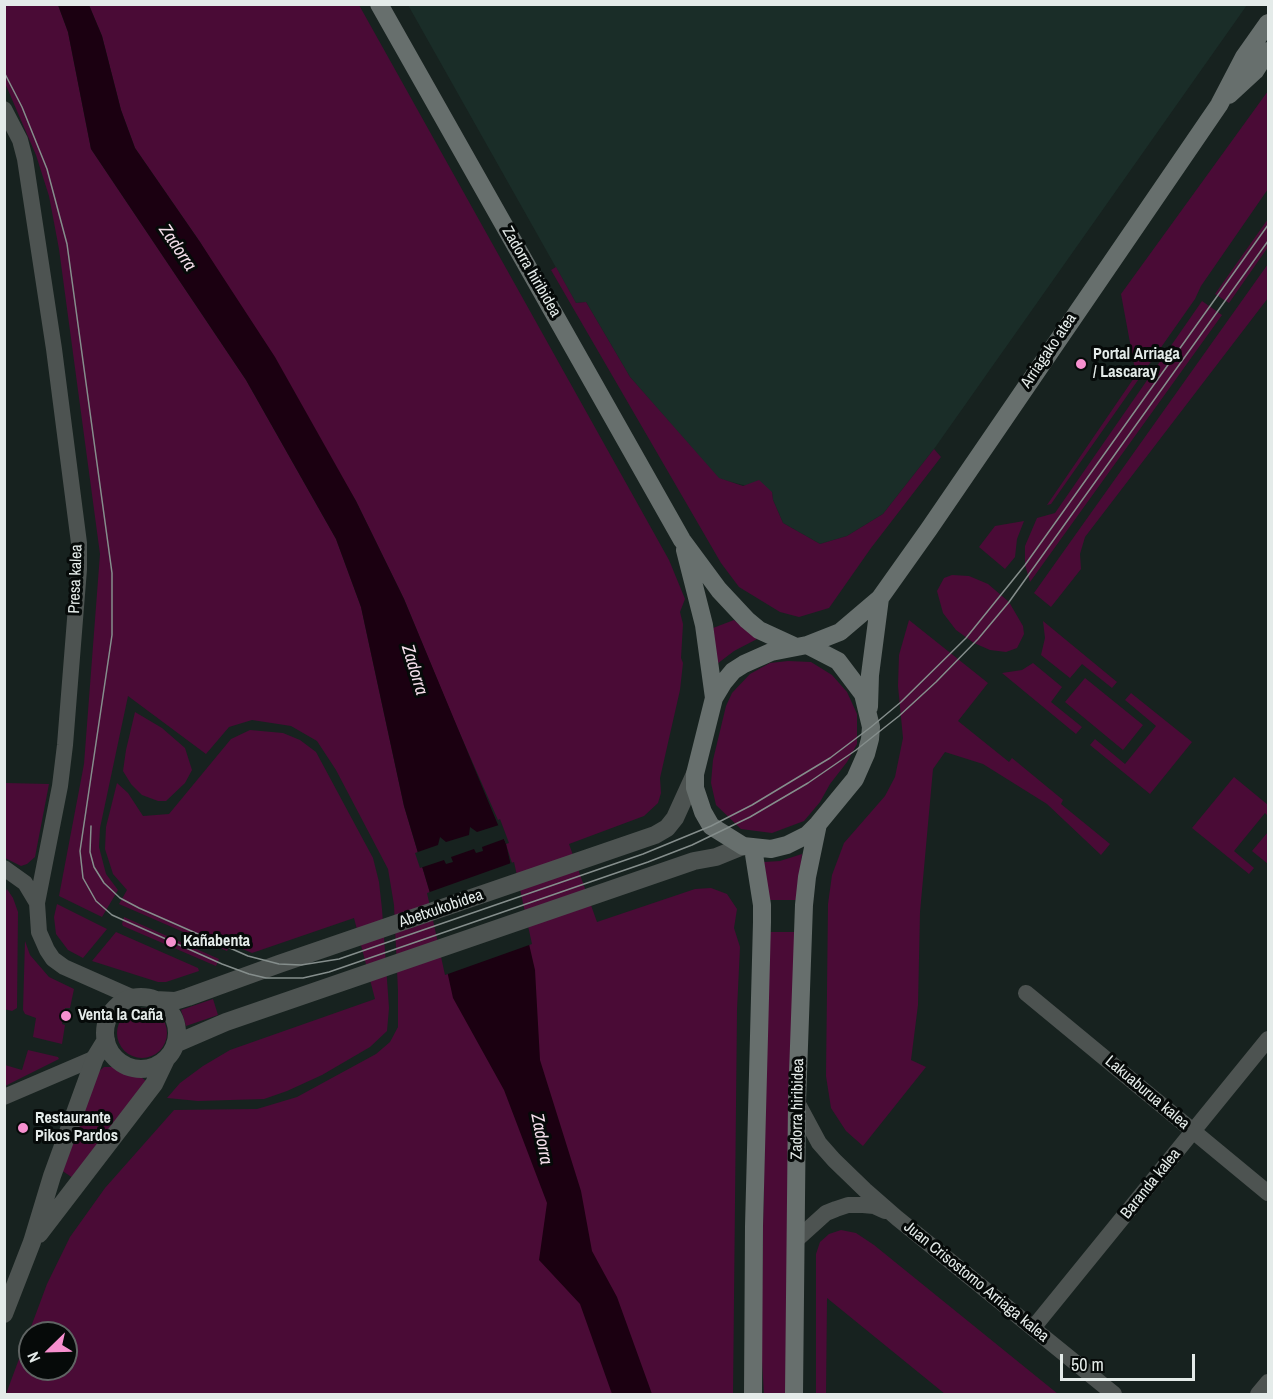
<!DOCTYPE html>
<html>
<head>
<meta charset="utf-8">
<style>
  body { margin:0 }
  #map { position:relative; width:1273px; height:1399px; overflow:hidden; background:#17221f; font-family:"Archivo Narrow",sans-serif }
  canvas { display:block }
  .frame { position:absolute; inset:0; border:6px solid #e4ebe9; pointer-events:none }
  .north { position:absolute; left:18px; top:1321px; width:60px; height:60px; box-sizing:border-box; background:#060a09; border:2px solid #5f6463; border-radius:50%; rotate:247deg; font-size:16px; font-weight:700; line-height:24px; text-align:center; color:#e4ebe9 }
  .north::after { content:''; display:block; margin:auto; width:21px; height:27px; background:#f790cf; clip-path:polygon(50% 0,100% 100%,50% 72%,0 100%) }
  .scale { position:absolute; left:1060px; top:1354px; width:135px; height:27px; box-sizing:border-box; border:3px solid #e4ebe9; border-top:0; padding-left:8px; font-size:18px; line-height:21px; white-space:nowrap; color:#e4ebe9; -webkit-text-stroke:4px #060a09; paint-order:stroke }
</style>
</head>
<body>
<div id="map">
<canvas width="1273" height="1399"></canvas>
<div class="frame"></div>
<div class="north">N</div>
<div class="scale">50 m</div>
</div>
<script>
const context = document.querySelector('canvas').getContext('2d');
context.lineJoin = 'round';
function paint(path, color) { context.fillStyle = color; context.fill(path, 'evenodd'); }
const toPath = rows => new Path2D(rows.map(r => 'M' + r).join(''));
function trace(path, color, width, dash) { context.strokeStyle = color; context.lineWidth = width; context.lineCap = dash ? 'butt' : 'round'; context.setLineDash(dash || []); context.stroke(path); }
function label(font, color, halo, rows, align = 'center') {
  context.font = font + ' "Archivo Narrow",sans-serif'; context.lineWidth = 6; context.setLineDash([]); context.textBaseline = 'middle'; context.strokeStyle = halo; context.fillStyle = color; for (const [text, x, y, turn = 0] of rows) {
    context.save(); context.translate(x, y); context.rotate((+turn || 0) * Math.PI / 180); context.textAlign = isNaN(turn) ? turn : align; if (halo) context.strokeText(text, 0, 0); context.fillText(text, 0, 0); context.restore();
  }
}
paint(toPath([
  [408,5,1247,5,934,449,883,514,847,536,820,544,783,523,773,500,772,492,719,479,630,377,586,302,576,303]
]), '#1a2d28');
paint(toPath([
  [4,5,58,5,68,32,91,149,246,380,336,539,361,607,404,806,430,893,512,863,498,820,453,718,404,599,356,501,200,242,135,148,121,110,102,36,89,5,359,5,669,560,685,599,680,612,683,624,681,658,683,663,680,690,660,778,661,793,658,803,644,816,569,844,597,922,695,889,711,888,727,894,737,909,734,928,740,947,737,1010,733,1394,6,1394,47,1284,70,1237,105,1188,174,1110,257,1109,297,1097,376,1054,390,1042,398,1027,398,991,394,905,388,869,336,770,317,741,291,726,252,720,229,727,206,754,128,696,100,828,99,847,106,874,118,890,102,917,59,896,84,764,100,554,59,249,49,196,36,155,5,83],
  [30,1333,66,1333,66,1369,30,1369],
  [1268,91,1268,189,1201,286,1195,299,1051,504,1047,505,1136,375,1121,294],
  [1268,219,1268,247,1229,303,1215,294],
  [1268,264,1268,298,1085,537,1080,554,1081,569,1051,607,1034,593],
  [556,267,576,303,586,302,630,377,719,478,743,486,759,480,772,492,773,500,783,523,820,544,847,536,883,514,934,449,941,457,871,548,829,608,799,617,780,612,739,587,721,563,551,270],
  [1202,301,1222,315,1030,582,1025,565,1025,546,1037,518,1055,513],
  [1024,521,1017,539,1015,557,1005,569,979,547,995,526],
  [952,575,969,576,988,584,1009,602,1023,626,1024,634,1017,648,1006,652,990,650,974,643,956,630,943,613,937,591,944,578],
  [734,620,757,639,734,651,717,664,713,628],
  [909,620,988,683,958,721,1009,762,1012,758,1063,800,1061,804,1110,844,1101,855,1047,804,983,764,945,752,933,769,920,912,918,1005,911,1060,926,1067,863,1146,846,1131,831,1108,826,1076,828,904,832,875,844,843,885,796,895,777,903,738,898,686,899,655],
  [1043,621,1117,682,1112,688,1082,664,1070,678,1041,655,1045,638],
  [788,661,811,662,832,675,847,692,857,714,857,744,847,762,830,784,820,802,804,821,772,833,741,829,716,805,711,783,713,760,726,706,732,693,750,674,770,663],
  [1033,663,1062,687,1051,702,1082,727,1076,734,1002,673,1022,670],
  [1085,678,1143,725,1123,750,1065,702],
  [1131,693,1192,742,1150,794,1090,745,1095,739,1125,764,1156,726,1125,700],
  [135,712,162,728,185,748,192,770,185,783,166,801,158,801,142,795,131,784,123,771,126,750],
  [250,730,283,733,300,740,316,752,373,858,379,882,382,909,389,1008,387,1031,370,1047,322,1075,287,1091,264,1099,198,1101,167,1098,180,1083,203,1066,230,1050,375,999,354,918,252,953,231,944,227,951,119,904,127,890,113,874,105,849,106,827,117,783,128,793,143,816,169,814,231,739],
  [1234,777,1268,805,1268,816,1265,813,1234,851,1254,868,1249,874,1192,828],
  [5,783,49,784,35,857,27,864,21,866,5,858],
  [1268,832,1268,864,1252,851],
  [802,854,797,900,769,900,764,862,780,861],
  [7,889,13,898,18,912,17,1008,12,1011,4,1009,4,894],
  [57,904,107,929,83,958,68,950,56,934,54,917],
  [124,917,219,959,216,966,123,926,122,924],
  [116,932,198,968,199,971,166,982,158,982,92,961],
  [768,932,796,932,787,1394,764,1394,761,1345],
  [25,941,30,955,49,977,74,989,70,1008,65,1008,62,1024,65,1025,62,1044,33,1037,36,1018,25,1014,23,1010],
  [213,999,218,1015,186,1026,181,1010],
  '117 1033a25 25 0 1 1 50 0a25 25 0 1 1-50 0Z',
  [28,1050,58,1057,59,1059,5,1086,5,1065,22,1070],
  [104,1067,114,1067,124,1074,141,1077,146,1081,73,1178,61,1170,97,1073],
  [841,1230,856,1233,874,1245,1058,1394,945,1394,827,1298,826,1394,816,1394,816,1254,820,1242,829,1234]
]), '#4a0b36');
paint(toPath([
  [58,5,89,5,102,36,121,110,135,148,200,242,275,357,356,501,404,599,506,844,535,970,540,1060,581,1191,592,1251,617,1297,652,1394,612,1394,580,1304,539,1260,547,1203,504,1090,453,998,430,893,404,806,361,607,336,539,246,380,91,149,68,32]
]), '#1b0011');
paint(toPath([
  [500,819,509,843,506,844,504,839,482,847,483,851,476,853,474,849,451,857,453,862,446,864,444,860,420,868,415,853,438,845,440,837,446,842,469,835,470,827,477,832,499,825,498,820],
  [514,862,532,944,445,975,427,893]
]), '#17221f');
trace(toPath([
  [4,109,20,140,25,159,54,349,79,543,79,569,65,745,60,786,37,903,39,932,47,950,53,959,64,967,134,998],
  [4,868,25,883,37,903],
  [1026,993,1268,1193],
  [4,1097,95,1058],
  [797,1102,819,1143,834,1160,865,1190,897,1218,1114,1394],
  [795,1241,826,1213,836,1209,848,1205,863,1205,874,1206,885,1211],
  [1033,1328,1268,1039],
  [1258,1394,1268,1382]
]), '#4d5351', 16);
trace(toPath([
  '105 1033a36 36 0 1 1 72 0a36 36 0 1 1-72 0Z',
  [155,1000,175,1001,188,997,279,964,655,835,667,828,675,818,695,774],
  [175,1044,226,1022,694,861,716,857,743,846],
  [39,1234,154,1084,166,1059],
  [4,1314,32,1242,52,1176,95,1058,106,1040]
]), '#4d5351', 18);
trace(toPath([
  [379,4,682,540,719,590,747,620,759,630,796,647],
  [1229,95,1255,71,1268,51],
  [685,550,704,625,714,698],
  [807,645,838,661,863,694,871,727,870,739,866,754,855,779,818,824,807,835,787,845,771,849,743,846,711,826,703,812,695,788,695,774,714,698,723,683,733,671,744,664,771,652,807,645,840,632,880,598,929,529,1219,105,1244,57,1268,23],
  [869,707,870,675,880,598],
  [753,1394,754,1226,762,922,762,905,753,848],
  [794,1394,797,1102,804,905,807,877,818,824]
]), '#676f6d', 18);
trace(toPath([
  [4,72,22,107,47,169,67,244,112,573,112,635,80,851,83,878,96,901,112,915,222,964,249,974,266,978,303,978,329,972,648,862,692,845,750,817,808,783,856,750,899,716,936,682,978,639,1009,602,1268,241],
  [91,826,90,852,94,867,104,883,120,898,139,908,248,956,279,964,301,965,339,959,643,854,711,826,752,805,830,758,871,727,901,702,966,638,1025,565,1268,225]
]), '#858e8c', 1.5);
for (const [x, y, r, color] of [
  [1081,364,6,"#f790cf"],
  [171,942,6,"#f790cf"],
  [66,1016,6,"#f790cf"],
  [23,1128,6,"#f790cf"]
]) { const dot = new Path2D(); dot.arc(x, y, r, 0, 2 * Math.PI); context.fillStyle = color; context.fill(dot); trace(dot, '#060a09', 2); }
label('16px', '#e4ebe9', '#060a09', [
  ["Zadorra hiribidea",531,272,60],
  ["Arriagako atea",1049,351,-56],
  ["Presa kalea",76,579,-88],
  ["Abetxukobidea",441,909,-19],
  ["Lakuaburua kalea",1147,1093,40],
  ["Zadorra hiribidea",798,1109,-89],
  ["Baranda kalea",1151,1184,-51],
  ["Juan Crisostomo Arriaga kalea",976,1282,39]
]);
label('bold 16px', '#e4ebe9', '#060a09', [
  ["Portal Arriaga",1093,355],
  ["/ Lascaray",1093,373],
  ["Kañabenta",183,942],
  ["Venta la Caña",78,1016],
  ["Restaurante",35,1119],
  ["Pikos Pardos",35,1137]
], 'left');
label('italic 18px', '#f3dde9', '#060a09', [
  ["Zadorra",177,248,56],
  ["Zadorra",414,670,73],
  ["Zadorra",541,1139,79]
]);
</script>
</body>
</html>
